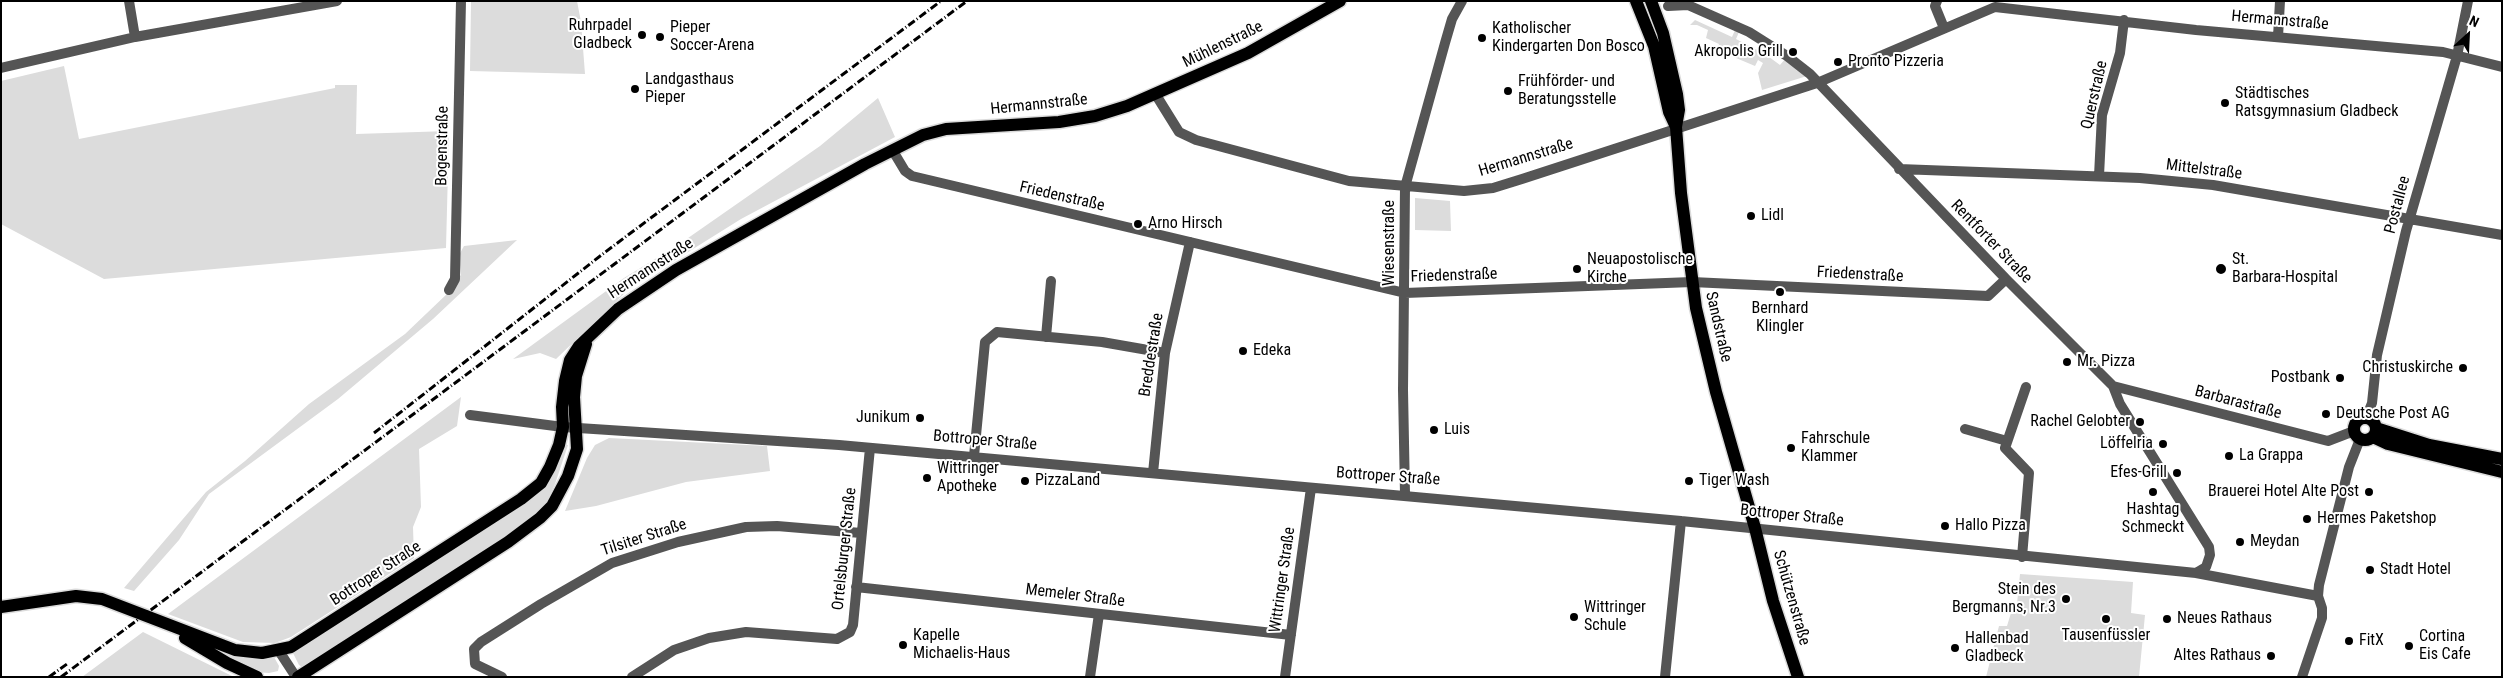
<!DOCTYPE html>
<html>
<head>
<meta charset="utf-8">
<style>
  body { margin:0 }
  #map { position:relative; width:2503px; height:678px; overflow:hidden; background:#fff; font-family:"Roboto Condensed",sans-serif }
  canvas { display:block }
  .frame { position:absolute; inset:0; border:2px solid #000; pointer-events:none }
  .north { position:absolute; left:2443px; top:10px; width:50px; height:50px; -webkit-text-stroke:4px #fff; paint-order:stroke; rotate:25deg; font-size:14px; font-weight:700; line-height:20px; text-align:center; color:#000 }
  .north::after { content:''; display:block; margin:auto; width:18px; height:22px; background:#000; clip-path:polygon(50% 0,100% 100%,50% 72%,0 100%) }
</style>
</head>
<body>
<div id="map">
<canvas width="2503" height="678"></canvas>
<div class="frame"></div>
<div class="north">N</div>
</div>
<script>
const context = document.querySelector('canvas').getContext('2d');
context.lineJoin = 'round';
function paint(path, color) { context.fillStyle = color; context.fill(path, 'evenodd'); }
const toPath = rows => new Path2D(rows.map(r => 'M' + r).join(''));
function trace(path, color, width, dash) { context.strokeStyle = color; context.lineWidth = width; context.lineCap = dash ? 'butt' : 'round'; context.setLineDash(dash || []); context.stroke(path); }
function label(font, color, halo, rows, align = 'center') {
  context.font = font + ' "Roboto Condensed",sans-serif'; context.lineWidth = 4; context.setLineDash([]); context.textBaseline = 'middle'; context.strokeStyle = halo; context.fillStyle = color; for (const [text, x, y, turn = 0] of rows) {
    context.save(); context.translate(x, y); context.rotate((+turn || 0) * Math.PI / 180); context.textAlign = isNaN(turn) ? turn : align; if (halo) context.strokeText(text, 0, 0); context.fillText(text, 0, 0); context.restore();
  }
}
paint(toPath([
  [471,1,577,1,581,22,585,74,470,71],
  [1695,20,1732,37,1735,30,1739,32,1736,39,1765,54,1780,65,1785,59,1807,76,1762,90,1758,73,1763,63,1758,60,1755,66,1717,50,1719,44,1706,38,1708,30,1697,25,1690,25],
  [64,66,79,139,335,88,335,85,357,85,356,134,449,131,446,248,104,279,1,224,1,81],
  [878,98,895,137,741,219,629,289,556,359,540,353,513,359,624,278,678,245,820,146],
  [1415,198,1450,201,1451,231,1415,230],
  [517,240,433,319,338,399,209,494,179,540,134,591,124,588,206,492,245,461,309,404,405,334,449,292,461,275,459,255,464,246],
  [461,397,457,426,419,449,421,507,413,527,414,558,291,637,275,643,243,642,168,614],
  [609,438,767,446,770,471,686,482,596,506,565,511,587,458,595,445],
  [564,445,568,445,555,484,547,501,535,516,520,528,302,667,299,665,293,653,538,492],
  [2020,574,2133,582,2131,613,2145,615,2139,677,1986,677,1999,626,2007,626,2014,603,2017,604],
  [177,631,274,657,279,666,278,671,269,673,256,672],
  [143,632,234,677,82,677]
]), '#dcdcdc');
const major = toPath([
  [1636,1,1654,46,1669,112,1676,127],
  [1651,1,1663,33,1677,94,1679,110,1676,127,1681,193,1696,308,1716,392,1755,528,1773,601,1798,677],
  '2354 429a11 11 0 1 1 22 0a11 11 0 1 1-22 0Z',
  [2376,428,2429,445,2502,459],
  [2373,437,2388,444,2502,472],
  [1,607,76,596,102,599,235,650,262,653,291,647,521,499,541,483,550,467,559,445,563,427,562,407,565,381,570,360,579,346,618,309,676,270,865,164,923,135,946,129,1059,122,1095,116,1127,106,1248,53,1340,1],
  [185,638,227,663,257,677],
  [298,677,508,542,540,518,552,506,568,476,577,449,574,397,576,376,586,344]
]);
trace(major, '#dbdbdb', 15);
trace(toPath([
  [129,1,135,37],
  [1937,1,1935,6,1944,28],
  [1668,6,1688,5,1749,32,1787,56,1810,74,2006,279,2113,386,2120,404,2209,547,2210,555,2206,567,2196,573],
  [2278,37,2280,1],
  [1,68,135,37,337,1],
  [1156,95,1179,132,1196,140,1349,181,1464,191,1493,188,1522,179,1817,83,1995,7,2196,30,2443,52,2502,67],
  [893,151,905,171,912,176,1405,293,1692,282,1988,296,2006,279],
  [1899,169,2140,178,2213,185,2502,235],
  [2099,176,2102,115,2120,53,2124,20],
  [449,290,455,279,461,1],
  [1046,337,1051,281],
  [2113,386,2328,441,2354,431],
  [470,415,563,427,839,445,1681,521,2196,573,2318,596],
  [2366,418,2372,403,2377,355,2406,231,2457,56,2468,1],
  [1965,429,2007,441],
  [974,456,985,342,997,332,1102,342,1165,353],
  [1153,473,1165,353,1190,242],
  [1405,494,1403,390,1405,187,1445,43,1452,19,1462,1],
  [2022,557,2029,473,2005,448,2026,387],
  [856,587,1291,635],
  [279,651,296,677],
  [502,677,475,664,474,649,481,642,541,604,612,563,678,542,746,527,777,526,861,533],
  [632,677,674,650,709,638,746,632,837,639,850,632,853,625,870,448],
  [1090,677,1099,614],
  [1285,677,1311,488],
  [1665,677,1681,521],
  [2302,677,2322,618,2322,608,2318,596,2319,585,2349,467,2360,439]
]), '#555', 10);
trace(major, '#000', 12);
trace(toPath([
  [374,433,604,253,941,1],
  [49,677,67,664],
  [61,677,967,1]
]), '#000', 3, [8, 2.5, 1, 2.5]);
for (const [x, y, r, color] of [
  [642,35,5,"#000"],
  [660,37,5,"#000"],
  [1482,38,5,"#000"],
  [1793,52,5,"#000"],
  [1838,62,5,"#000"],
  [635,89,5,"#000"],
  [1508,91,5,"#000"],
  [2225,103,5,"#000"],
  [1751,216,5,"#000"],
  [1138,224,5,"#000"],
  [1577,269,5,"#000"],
  [2221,269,6,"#000"],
  [1780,292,5,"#000"],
  [1243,351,5,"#000"],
  [2067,362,5,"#000"],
  [2463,368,5,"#000"],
  [2340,378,5,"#000"],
  [2326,414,5,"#000"],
  [920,418,5,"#000"],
  [2140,422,5,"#000"],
  [1434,430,5,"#000"],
  [2163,444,5,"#000"],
  [1791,448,5,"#000"],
  [2229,456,5,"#000"],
  [2177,473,5,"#000"],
  [927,478,5,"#000"],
  [1025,481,5,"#000"],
  [1689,481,5,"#000"],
  [2153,492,5,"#000"],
  [2369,492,5,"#000"],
  [2307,519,5,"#000"],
  [1945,526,5,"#000"],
  [2240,542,5,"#000"],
  [2370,570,5,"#000"],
  [2066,599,5,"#000"],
  [1574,617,5,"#000"],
  [2106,619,5,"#000"],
  [2167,619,5,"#000"],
  [2349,641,5,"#000"],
  [903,645,5,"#000"],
  [2409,646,5,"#000"],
  [1955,648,5,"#000"],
  [2271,656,5,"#000"]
]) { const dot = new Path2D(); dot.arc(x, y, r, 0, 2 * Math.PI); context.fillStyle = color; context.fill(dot); trace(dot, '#fff', 2); }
label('16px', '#000', '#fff', [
  ["Hermannstraße",2280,21,5],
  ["Mühlenstraße",1223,45,-26],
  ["Querstraße",2095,95,-77],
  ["Hermannstraße",1039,105,-6],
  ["Bogenstraße",443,146,-89],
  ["Hermannstraße",1526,158,-17],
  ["Mittelstraße",2204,170,7],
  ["Friedenstraße",1062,197,13],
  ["Postallee",2398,205,-75],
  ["Rentforter Straße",1991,242,46],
  ["Wiesenstraße",1390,243,-90],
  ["Hermannstraße",651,269,-33],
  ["Friedenstraße",1860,275,3],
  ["Friedenstraße",1454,276,-2],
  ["Sandstraße",1718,327,77],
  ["Breddestraße",1152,355,-81],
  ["Barbarastraße",2238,403,15],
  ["Bottroper Straße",985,441,5],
  ["Bottroper Straße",1388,477,4],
  ["Bottroper Straße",1792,516,6],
  ["Tilsiter Straße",644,538,-18],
  ["Ortelsburger Straße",845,549,-84],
  ["Bottroper Straße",376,574,-33],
  ["Wittringer Straße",1283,580,-82],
  ["Memeler Straße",1075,596,7],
  ["Schützenstraße",1791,598,74]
]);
label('16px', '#000', '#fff', [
  ["Ruhrpadel",632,26,"right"],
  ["Gladbeck",632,44,"right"],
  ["Pieper",670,28],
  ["Soccer-Arena",670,46],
  ["Katholischer",1492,29],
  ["Kindergarten Don Bosco",1492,47],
  ["Akropolis Grill",1783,52,"right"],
  ["Pronto Pizzeria",1848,62],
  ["Landgasthaus",645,80],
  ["Pieper",645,98],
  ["Frühförder- und",1518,82],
  ["Beratungsstelle",1518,100],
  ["Städtisches",2235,94],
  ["Ratsgymnasium Gladbeck",2235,112],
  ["Lidl",1761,216],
  ["Arno Hirsch",1148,224],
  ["Neuapostolische",1587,260],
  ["Kirche",1587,278],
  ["St.",2232,260],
  ["Barbara-Hospital",2232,278],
  ["Bernhard",1780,309,"center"],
  ["Klingler",1780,327,"center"],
  ["Edeka",1253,351],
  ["Mr. Pizza",2077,362],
  ["Christuskirche",2453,368,"right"],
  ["Postbank",2330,378,"right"],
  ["Deutsche Post AG",2336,414],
  ["Junikum",910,418,"right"],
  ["Rachel Gelobter",2130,422,"right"],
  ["Luis",1444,430],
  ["Fahrschule",1801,439],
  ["Klammer",1801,457],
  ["Löffelria",2153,444,"right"],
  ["La Grappa",2239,456],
  ["Wittringer",937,469],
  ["Apotheke",937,487],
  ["Efes-Grill",2167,473,"right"],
  ["PizzaLand",1035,481],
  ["Tiger Wash",1699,481],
  ["Brauerei Hotel Alte Post",2359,492,"right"],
  ["Hashtag",2153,510,"center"],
  ["Schmeckt",2153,528,"center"],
  ["Hermes Paketshop",2317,519],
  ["Hallo Pizza",1955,526],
  ["Meydan",2250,542],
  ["Stadt Hotel",2380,570],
  ["Stein des",2056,590,"right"],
  ["Bergmanns, Nr.3",2056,608,"right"],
  ["Wittringer",1584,608],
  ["Schule",1584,626],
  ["Neues Rathaus",2177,619],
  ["Kapelle",913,636],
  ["Michaelis-Haus",913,654],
  ["Tausenfüssler",2106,636,"center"],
  ["Cortina",2419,637],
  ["Eis Cafe",2419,655],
  ["Hallenbad",1965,639],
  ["Gladbeck",1965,657],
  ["FitX",2359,641],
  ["Altes Rathaus",2261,656,"right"]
], 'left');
</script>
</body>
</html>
